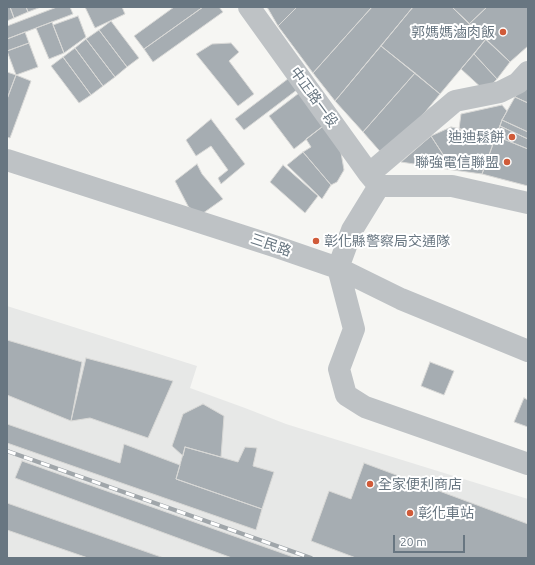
<!DOCTYPE html>
<html>
<head>
<meta charset="utf-8">
<style>
  body { margin:0 }
  #map { position:relative; width:535px; height:565px; overflow:hidden; background:#f6f6f3; font-family:Ubuntu,sans-serif }
  canvas { display:block }
  .frame { position:absolute; inset:0; border:8px solid #687681; pointer-events:none }
  .scale { position:absolute; left:393px; top:535px; width:72px; height:18px; box-sizing:border-box; border:2px solid #687681; border-top:0; padding-left:5px; font-size:12px; line-height:14px; white-space:nowrap; color:#687681; -webkit-text-stroke:3px #fff; paint-order:stroke }
</style>
</head>
<body>
<div id="map">
<canvas width="535" height="565"></canvas>
<div class="frame"></div>
<div class="scale">20 m</div>
</div>
<script>
const context = document.querySelector('canvas').getContext('2d');
context.lineJoin = 'round';
function paint(path, color) { context.fillStyle = color; context.fill(path, 'evenodd'); }
const toPath = rows => new Path2D(rows.map(r => 'M' + r).join(''));
function trace(path, color, width, dash) { context.strokeStyle = color; context.lineWidth = width; context.lineCap = dash ? 'butt' : 'round'; context.setLineDash(dash || []); context.stroke(path); }
function label(font, color, halo, rows, align = 'center') {
  context.font = font + ' Ubuntu,"Noto Sans TC",sans-serif'; context.lineWidth = 4; context.setLineDash([]); context.textBaseline = 'middle'; context.strokeStyle = halo; context.fillStyle = color; for (const [text, x, y, turn = 0] of rows) {
    context.save(); context.translate(x, y); context.rotate((+turn || 0) * Math.PI / 180); context.textAlign = isNaN(turn) ? turn : align; if (halo) context.strokeText(text, 0, 0); context.fillText(text, 0, 0); context.restore();
  }
}
paint(toPath([
  [7,306,197,366,190,388,245,408,286,424,528,499,528,558,7,558]
]), '#e7e8e7');
const building = toPath([
  [7,7,10,7,14,18,7,21,7,7],
  [10,7,26,7,28,12,14,18,10,7],
  [26,7,41,7,28,12,26,7],
  [57,7,70,7,73,14,7,39,7,26,57,7],
  [85,7,122,7,125,14,95,28,85,7],
  [174,7,203,7,144,49,134,36,174,7],
  [203,7,219,7,223,12,153,62,144,49,203,7],
  [267,7,297,7,278,26,267,7],
  [297,7,372,7,313,73,278,26,297,7],
  [372,7,413,7,335,101,313,73,372,7],
  [413,7,452,7,486,39,440,94,381,46,413,7],
  [452,7,487,7,469,24,452,7],
  [487,7,528,7,528,46,510,62,469,24,487,7],
  [78,16,86,37,64,53,53,25,78,16],
  [111,21,139,58,127,67,99,30,111,21],
  [52,22,64,53,49,59,36,28,52,22],
  [99,30,127,67,115,77,86,39,99,30],
  [25,32,29,43,7,51,7,39,25,32],
  [86,39,115,77,103,86,75,48,86,39],
  [486,39,510,62,497,79,474,54,486,39],
  [29,43,38,67,16,75,7,51,29,43],
  [231,43,239,52,229,61,254,94,238,106,196,54,212,44,231,43],
  [381,46,415,73,363,132,335,101,381,46],
  [75,48,103,86,91,95,63,57,75,48],
  [474,54,497,79,485,91,461,69,474,54],
  [63,57,91,95,79,103,51,66,63,57],
  [7,72,16,75,7,99,7,72],
  [415,73,440,94,426,111,384,156,363,132,415,73],
  [16,75,31,81,10,138,7,137,7,99,16,75],
  [293,75,302,86,244,130,235,119,293,75],
  [528,81,528,103,515,97,528,81],
  [303,90,327,123,294,149,269,116,303,90],
  [515,97,528,103,528,132,502,120,515,97],
  [502,105,507,111,502,120,496,136,459,129,461,114,502,105],
  [211,119,245,164,221,184,218,178,228,170,211,146,196,156,186,140,211,119],
  [502,120,528,132,528,139,500,126,502,120],
  [327,123,339,141,344,170,337,182,331,185,303,152,311,147,306,139,327,123],
  [500,126,528,139,528,149,496,136,500,126],
  [451,127,496,136,482,174,453,170,431,136,451,127],
  [431,136,453,170,401,162,431,136],
  [496,136,528,149,528,186,482,174,496,136],
  [303,152,331,185,322,199,287,165,303,152],
  [197,164,202,174,223,199,199,216,188,206,175,181,197,164],
  [283,165,318,196,305,213,270,182,283,165],
  [7,340,82,362,71,421,7,395,7,340],
  [86,358,173,381,148,438,90,418,71,421,86,358],
  [430,362,454,371,444,395,421,386,430,362],
  [524,398,528,400,528,427,514,422,524,398],
  [203,404,224,416,221,457,185,447,183,456,172,446,183,414,203,404],
  [7,424,120,463,124,444,180,465,176,479,262,509,256,530,7,443,7,424],
  [185,447,238,462,245,447,257,448,253,466,274,472,262,509,176,479,185,447],
  [22,461,296,558,232,558,15,478,22,461],
  [364,463,528,524,528,558,356,558,311,541,329,491,351,499,364,463],
  [7,503,164,558,88,558,7,530,7,503]
]);
paint(building, '#a6adb2');
trace(building, '#d8d8d6', 1);
trace(toPath([
  [249,7,369,174,379,186,452,186,528,203],
  [7,160,277,247,338,268,401,299,528,351],
  [369,174,455,101,500,92,518,83,528,72],
  [338,268,354,329,339,369,346,395,365,407,528,464],
  [338,268,352,230,379,186]
]), '#bec2c5', 22);
const rail = toPath([
  [7,451,311,558]
]);
trace(rail, '#a0a6aa', 4.5);
trace(rail, '#fff', 3, [9]);
for (const [x, y, r, color] of [
  [503,32,4,"#d05b39"],
  [512,137,4,"#d05b39"],
  [507,162,4,"#d05b39"],
  [316,241,4,"#d05b39"],
  [370,484,4,"#d05b39"],
  [410,513,4,"#d05b39"]
]) { const dot = new Path2D(); dot.arc(x, y, r, 0, 2 * Math.PI); context.fillStyle = color; context.fill(dot); trace(dot, '#fff', 1.5); }
label('14px', '#687681', '#fff', [
  ["郭媽媽滷肉飯",495,32],
  ["迪迪鬆餅",504,137],
  ["聯強電信聯盟",499,162],
  ["彰化縣警察局交通隊",324,241,"left"],
  ["全家便利商店",378,484,"left"],
  ["彰化車站",418,513,"left"]
], 'right');
label('14px', '#687681', '#fff', [
  ["中正路一段",314,97,54],
  ["三民路",271,245,19]
]);
</script>
</body>
</html>
